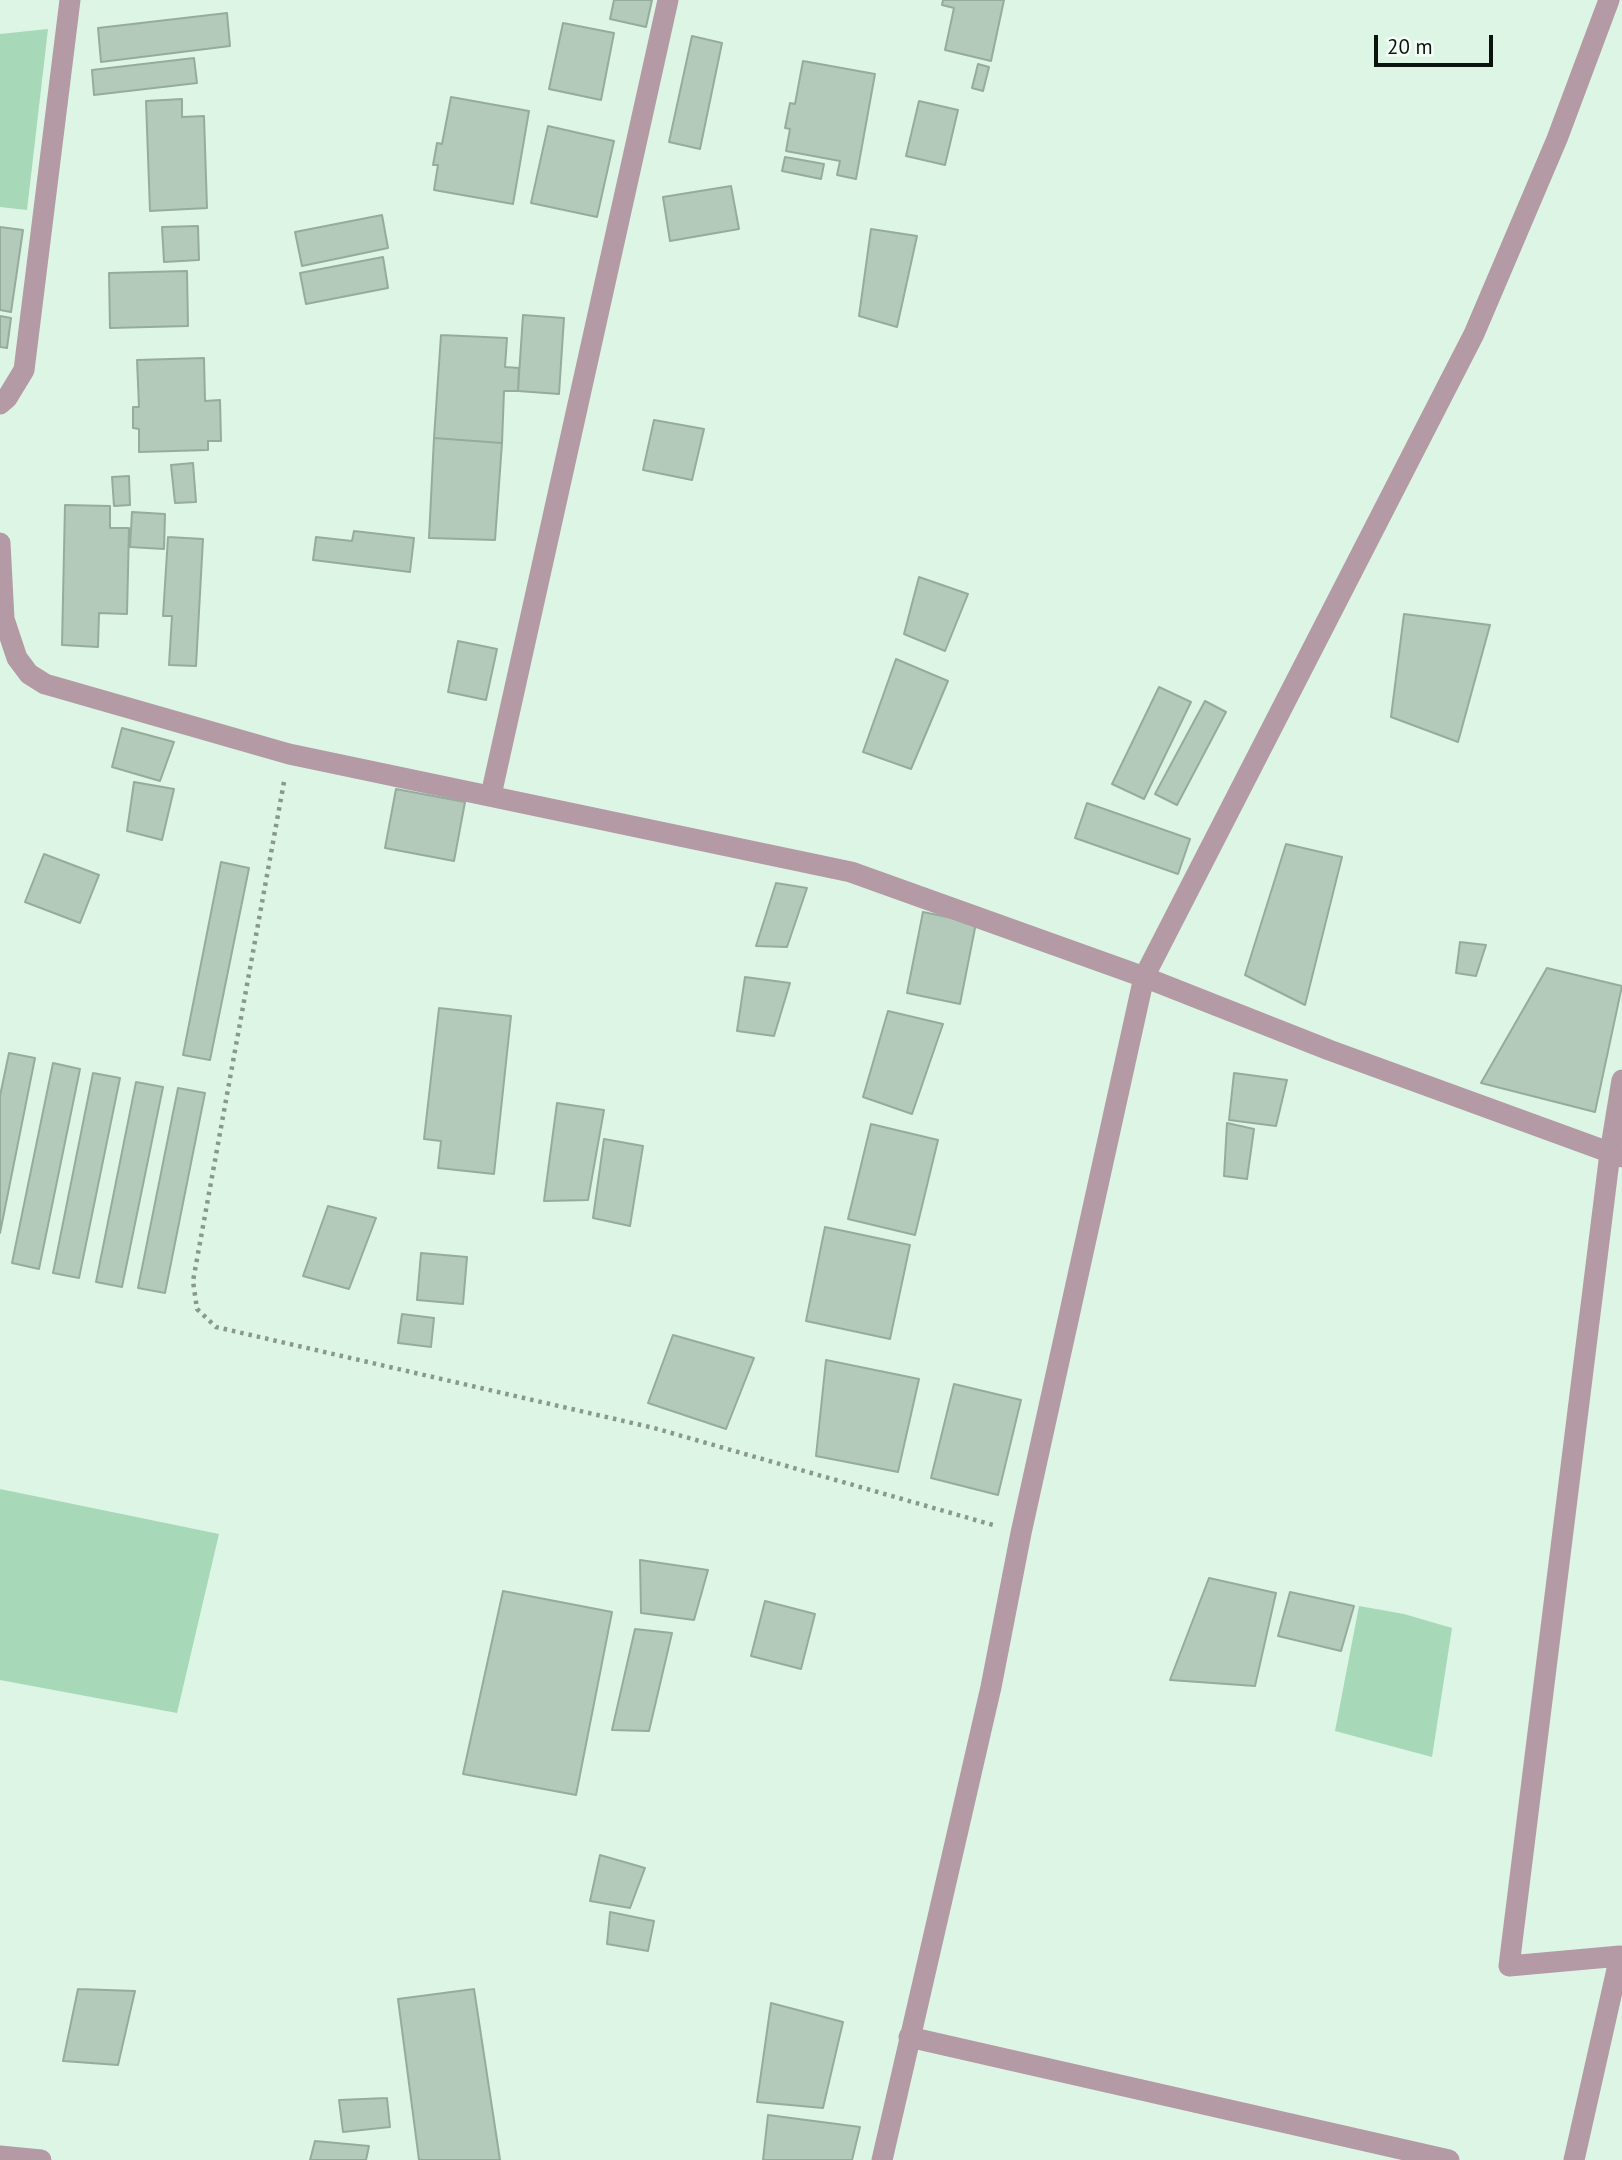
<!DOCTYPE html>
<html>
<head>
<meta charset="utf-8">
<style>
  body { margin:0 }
  #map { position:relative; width:1622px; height:2160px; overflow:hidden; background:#ddf5e5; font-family:"PT Sans",sans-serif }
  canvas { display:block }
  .scale { position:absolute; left:1374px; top:35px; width:119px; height:32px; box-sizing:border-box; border:4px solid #0b130e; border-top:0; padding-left:9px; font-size:21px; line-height:24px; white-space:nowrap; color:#0b130e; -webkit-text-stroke:5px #f4fef7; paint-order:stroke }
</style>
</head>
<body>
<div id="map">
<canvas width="1622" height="2160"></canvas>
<div class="scale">20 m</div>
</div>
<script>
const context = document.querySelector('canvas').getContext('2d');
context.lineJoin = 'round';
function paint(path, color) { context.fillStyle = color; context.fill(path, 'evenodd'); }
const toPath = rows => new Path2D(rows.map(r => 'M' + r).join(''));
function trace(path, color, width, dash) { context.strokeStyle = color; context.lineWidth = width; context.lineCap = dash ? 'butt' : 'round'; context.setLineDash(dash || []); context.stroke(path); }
paint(toPath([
  [48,29,27,210,0,207,0,34],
  [0,1489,219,1534,177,1713,0,1680],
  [1359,1606,1404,1614,1452,1628,1432,1757,1335,1731]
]), '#a7d8b8');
const building = toPath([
  [614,0,652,0,646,27,610,19,614,0],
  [943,0,1004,0,991,61,945,50,954,8,942,5,943,0],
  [227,13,230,46,101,62,98,28,227,13],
  [563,23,614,33,601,100,549,89,563,23],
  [692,36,722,43,700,149,669,142,692,36],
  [194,58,197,83,94,95,92,70,194,58],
  [803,61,875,74,856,179,837,175,840,161,786,151,790,129,785,128,790,103,795,104,803,61],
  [978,64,989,67,983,91,972,88,978,64],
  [451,97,529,111,513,204,434,190,438,165,433,165,437,143,442,144,451,97],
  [182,99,182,117,204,116,207,208,150,211,146,101,182,99],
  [919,101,958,110,945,165,906,156,919,101],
  [548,126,614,141,597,217,531,203,548,126],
  [785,157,824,164,821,179,782,171,785,157],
  [731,186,739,229,670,241,663,197,731,186],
  [382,215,388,248,302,266,295,232,382,215],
  [198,226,199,260,164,262,162,227,198,226],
  [0,227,23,230,11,312,0,310,0,227],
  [871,229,917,236,897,327,859,316,871,229],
  [383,257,388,288,306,304,300,273,383,257],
  [187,271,188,326,110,328,109,273,187,271],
  [523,315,564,318,559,394,518,391,523,315],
  [0,316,11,318,7,348,0,347,0,316],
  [441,335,507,338,505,367,519,368,518,391,504,391,502,443,434,438,441,335],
  [204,358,205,401,220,400,221,441,208,441,208,450,139,452,139,429,133,428,133,407,139,407,137,360,204,358],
  [654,420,704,429,692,480,643,470,654,420],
  [434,438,502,443,495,540,429,538,434,438],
  [193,463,196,502,175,503,171,465,193,463],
  [129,476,130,505,114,506,112,477,129,476],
  [65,505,110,506,110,528,129,528,127,614,99,613,98,647,62,645,65,505],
  [132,512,165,514,164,549,130,547,132,512],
  [354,531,414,538,410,572,313,560,316,537,352,541,354,531],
  [168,537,203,539,196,666,169,665,172,616,163,616,168,537],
  [919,577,968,594,945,651,904,634,919,577],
  [1404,614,1490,625,1458,742,1391,717,1404,614],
  [458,641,497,649,486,700,448,692,458,641],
  [896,659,948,681,911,769,863,752,896,659],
  [1159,687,1191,702,1144,799,1112,784,1159,687],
  [1205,701,1226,712,1177,805,1155,794,1205,701],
  [122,728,174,742,160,781,112,767,122,728],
  [134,782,174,789,162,840,127,831,134,782],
  [396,789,465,802,454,861,385,848,396,789],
  [1087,803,1190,839,1178,874,1075,838,1087,803],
  [1286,844,1342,857,1305,1005,1245,975,1286,844],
  [44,854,99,875,80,923,25,902,44,854],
  [221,862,249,868,210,1060,183,1055,221,862],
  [776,883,807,888,787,947,756,946,776,883],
  [923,912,976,923,960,1004,907,993,923,912],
  [1460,942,1486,945,1476,976,1456,973,1460,942],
  [1547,968,1622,986,1595,1112,1481,1083,1547,968],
  [745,977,790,983,774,1036,737,1031,745,977],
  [439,1008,511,1016,494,1174,438,1168,441,1141,424,1139,439,1008],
  [888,1011,943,1024,912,1114,863,1097,888,1011],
  [9,1053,35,1058,0,1233,0,1096,9,1053],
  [53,1063,80,1069,39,1269,12,1263,53,1063],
  [93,1073,120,1078,79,1278,53,1273,93,1073],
  [1234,1073,1287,1080,1276,1126,1229,1120,1234,1073],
  [136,1082,163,1087,122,1287,96,1282,136,1082],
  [178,1088,205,1093,165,1293,138,1288,178,1088],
  [557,1103,604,1110,588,1200,544,1201,557,1103],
  [1227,1123,1254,1129,1247,1179,1224,1176,1227,1123],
  [871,1124,938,1140,915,1235,848,1219,871,1124],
  [604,1139,643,1146,630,1226,593,1218,604,1139],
  [328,1206,376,1218,349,1289,303,1276,328,1206],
  [825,1227,910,1245,890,1339,806,1321,825,1227],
  [421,1253,467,1257,463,1304,417,1300,421,1253],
  [402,1314,434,1318,431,1347,398,1343,402,1314],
  [673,1335,754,1358,726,1429,648,1403,673,1335],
  [826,1360,919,1379,898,1472,816,1456,826,1360],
  [954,1384,1021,1400,998,1495,931,1478,954,1384],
  [640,1560,708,1570,694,1620,641,1613,640,1560],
  [1209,1578,1276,1593,1255,1686,1170,1680,1209,1578],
  [503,1591,612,1612,576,1795,463,1774,503,1591],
  [1290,1592,1354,1606,1341,1651,1278,1636,1290,1592],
  [765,1601,815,1614,801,1669,751,1656,765,1601],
  [635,1629,672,1633,649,1731,612,1730,635,1629],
  [600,1855,645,1868,630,1908,590,1901,600,1855],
  [610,1912,654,1921,648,1951,607,1944,610,1912],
  [78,1989,135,1991,118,2065,63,2061,78,1989],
  [474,1989,500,2160,419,2160,398,1999,474,1989],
  [771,2003,843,2022,823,2108,757,2102,771,2003],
  [387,2098,390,2127,343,2132,339,2100,387,2098],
  [768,2115,860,2127,852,2160,763,2160,768,2115],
  [315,2141,369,2146,366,2160,310,2160,315,2141]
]);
paint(building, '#b3cabb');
trace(building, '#95ac9d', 2);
trace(toPath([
  [284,782,193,1281,197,1309,216,1327,654,1428,993,1525]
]), '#87988c', 4.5, [3.5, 5]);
trace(toPath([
  [0,404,7,398,24,370,70,0],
  [491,795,668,0],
  [1144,977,1474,334,1557,139,1609,0],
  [909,2037,1449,2160],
  [0,2156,41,2160],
  [1574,2160,1620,1956,1509,1966,1610,1153,1622,1080]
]), '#b39aa5', 21);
trace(toPath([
  [0,543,4,619,17,658,29,674,45,684,289,754,851,872,1144,977,1329,1050,1622,1157],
  [882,2160,991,1687,1021,1533,1144,977]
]), '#b39aa5', 21);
</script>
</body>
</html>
